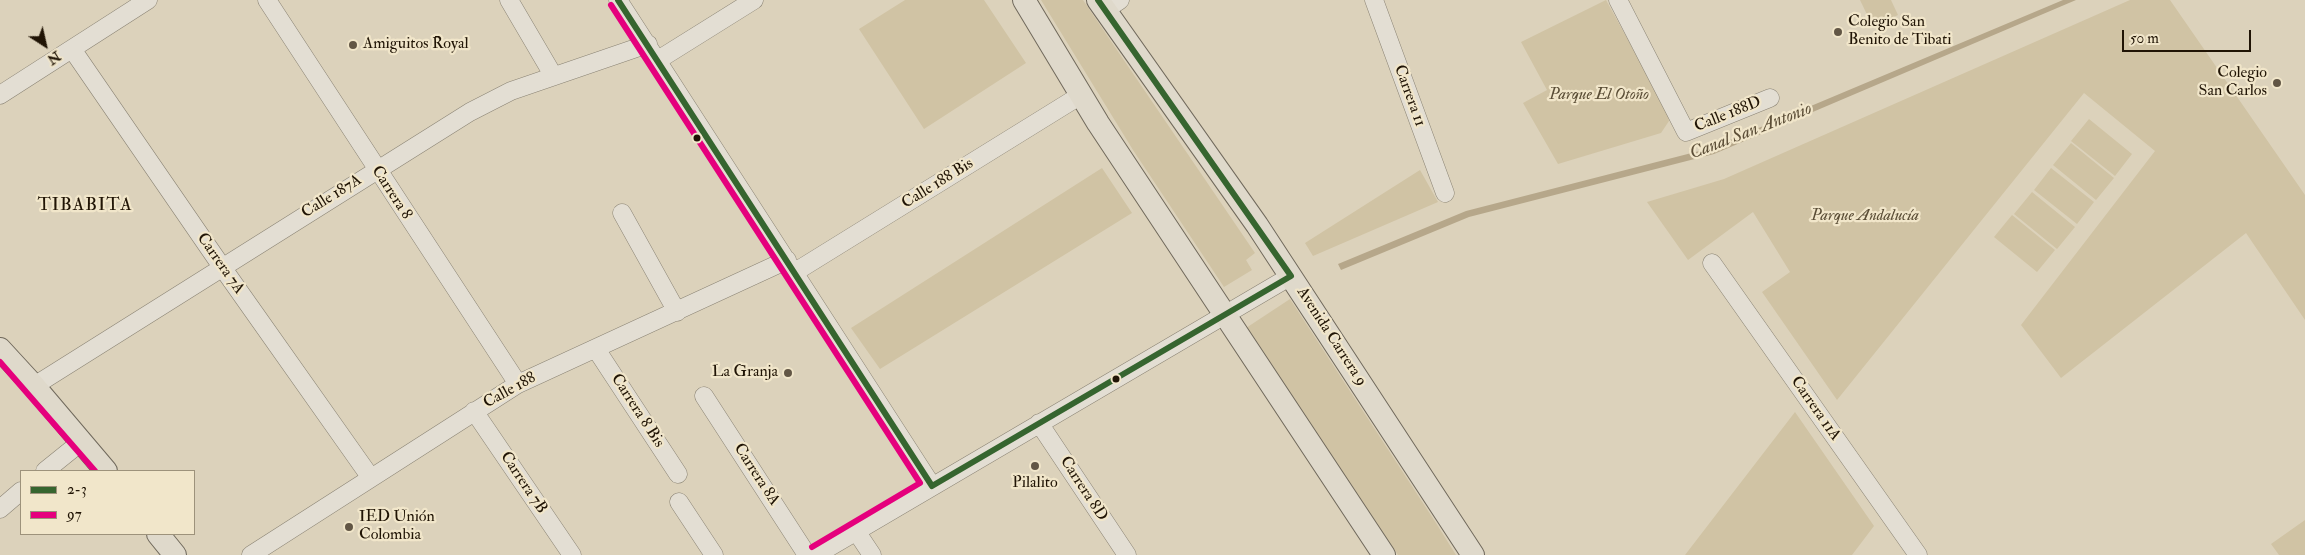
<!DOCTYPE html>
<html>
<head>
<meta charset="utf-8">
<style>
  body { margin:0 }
  #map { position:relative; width:2305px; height:555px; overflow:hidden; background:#dcd2bb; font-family:"IM FELL Double Pica",serif }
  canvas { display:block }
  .legend { position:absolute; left:20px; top:470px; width:175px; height:65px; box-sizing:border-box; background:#f1e6ca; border:1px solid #9d927b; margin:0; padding:6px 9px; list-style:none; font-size:15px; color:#201405 }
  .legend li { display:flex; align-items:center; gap:10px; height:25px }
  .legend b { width:25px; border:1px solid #9d927b }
  .north { position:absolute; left:20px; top:20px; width:50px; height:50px; -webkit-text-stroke:4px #f1e6ca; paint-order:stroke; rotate:145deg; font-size:14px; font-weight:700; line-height:20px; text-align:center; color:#201405 }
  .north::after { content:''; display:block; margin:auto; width:18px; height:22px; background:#201405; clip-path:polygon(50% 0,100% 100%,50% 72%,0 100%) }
  .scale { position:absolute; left:2122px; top:30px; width:129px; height:22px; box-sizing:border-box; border:2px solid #201405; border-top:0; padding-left:6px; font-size:15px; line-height:18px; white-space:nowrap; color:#201405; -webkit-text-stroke:4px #f1e6ca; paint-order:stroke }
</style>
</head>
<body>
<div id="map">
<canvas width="2305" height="555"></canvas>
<ul class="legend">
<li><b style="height:6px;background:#36652f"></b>2-3</li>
<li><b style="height:6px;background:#e5007d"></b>97</li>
</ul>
<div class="north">N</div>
<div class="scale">50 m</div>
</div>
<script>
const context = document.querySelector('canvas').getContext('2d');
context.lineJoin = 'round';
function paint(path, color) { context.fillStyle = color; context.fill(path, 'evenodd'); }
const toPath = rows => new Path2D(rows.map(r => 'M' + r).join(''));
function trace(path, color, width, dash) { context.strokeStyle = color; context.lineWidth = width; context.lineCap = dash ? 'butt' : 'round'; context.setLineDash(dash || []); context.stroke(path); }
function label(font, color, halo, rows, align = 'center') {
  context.font = font + ' "IM FELL Double Pica",serif'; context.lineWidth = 4.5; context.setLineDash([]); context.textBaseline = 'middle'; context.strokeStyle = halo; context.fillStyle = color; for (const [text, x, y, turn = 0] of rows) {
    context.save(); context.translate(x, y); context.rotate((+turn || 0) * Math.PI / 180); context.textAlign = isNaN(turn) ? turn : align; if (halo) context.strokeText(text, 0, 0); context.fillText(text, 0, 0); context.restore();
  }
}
paint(toPath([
  [905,0,984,0,1026,63,924,129,859,29],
  [1041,0,1083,0,1255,253,1246,260,1252,270,1224,287,1133,150],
  [1606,0,1666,109,1669,121,1661,133,1558,164,1523,103,1547,90,1521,42],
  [1860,0,1891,0,1898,15,1873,27],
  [2130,0,2170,0,2305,195,2305,320,2246,233,2061,378,2021,325,2155,151,2084,93,1837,400,1762,292,1790,272,1753,212,1688,260,1647,202,1724,179],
  [2089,119,2132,154,2115,176,2071,141],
  [2071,143,2114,178,2096,200,2053,165],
  [1102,168,1132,213,880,369,851,328],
  [2051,168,2094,202,2077,224,2034,190],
  [1420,170,1438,202,1313,256,1305,243],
  [2032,192,2075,227,2057,249,2014,214],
  [2012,215,2055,250,2037,272,1994,237],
  [1290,299,1436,523,1456,555,1398,555,1246,328],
  [1795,412,1874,526,1852,555,1685,555],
  [2305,520,2305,555,2279,555,2271,544]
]), '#d0c3a4');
paint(toPath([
  [2063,0,2076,0,1714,154,1469,217,1341,270,1338,264,1466,211,1711,148]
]), '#b6a78a');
const minor = toPath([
  [267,0,518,384],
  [509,0,553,75],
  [618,0,932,486],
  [1374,0,1445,193],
  [1618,0,1686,132,1770,98],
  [1105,10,1120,0],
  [72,49,222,267,371,478],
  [658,60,754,0],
  [0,95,148,0],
  [622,213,677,312],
  [1712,263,1918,555],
  [795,272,1081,95],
  [596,349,678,474],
  [34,386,470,112,511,91,648,44],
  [704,396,807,555],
  [474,411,572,555],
  [1039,423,1127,555],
  [45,471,81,442],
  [679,502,714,555],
  [0,509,21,491],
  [856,531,872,555],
  [251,555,518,384,787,260],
  [816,555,1291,276]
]);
const major = toPath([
  [1024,0,1098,123,1384,555],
  [1098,0,1257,225,1473,555],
  [0,349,34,386,106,471],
  [158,534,175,555]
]);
trace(minor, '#8a8374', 19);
trace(major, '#70695c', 24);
trace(minor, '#e3ded3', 18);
trace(major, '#dfd9cb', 22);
trace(toPath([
  [618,0,932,486,1291,276,1098,0]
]), '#36652f', 6);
trace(toPath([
  [611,5,920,483,812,547],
  [0,362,95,471]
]), '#e5007d', 6);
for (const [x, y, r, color] of [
  [1838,32,5,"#625645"],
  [353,45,5,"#625645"],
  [2277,83,5,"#625645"],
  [697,138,4.5,"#201405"],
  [788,373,5,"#625645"],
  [1116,379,4.5,"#201405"],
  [1035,466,5,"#625645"],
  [349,527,5,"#625645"]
]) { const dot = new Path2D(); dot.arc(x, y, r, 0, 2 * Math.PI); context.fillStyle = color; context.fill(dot); trace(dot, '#f1e6ca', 2); }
label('16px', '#201405', '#f1e6ca', [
  ["Colegio San",1848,23],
  ["Benito de Tibati",1848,41],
  ["Amiguitos Royal",363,45],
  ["Colegio",2267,74,"right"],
  ["San Carlos",2267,92,"right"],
  ["La Granja",778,373,"right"],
  ["Pilalito",1035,484,"center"],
  ["IED Unión",359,518],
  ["Colombia",359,536]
], 'left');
label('16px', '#201405', '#f1e6ca', [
  ["Carrera 11",1409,96,70],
  ["Calle 188D",1728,115,-22],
  ["Calle 188 Bis",938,184,-32],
  ["Carrera 8",391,193,57],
  ["Calle 187A",332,197,-32],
  ["Carrera 7A",220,264,55],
  ["Avenida Carrera 9",1331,337,57],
  ["Calle 188",510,391,-29],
  ["Carrera 11A",1815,409,55],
  ["Carrera 8 Bis",637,411,57],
  ["Carrera 8A",756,475,57],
  ["Carrera 7B",523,483,56],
  ["Carrera 8D",1083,489,57]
]);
label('italic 16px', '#5a4d36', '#f1e6ca', [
  ["Parque El Otoño",1599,96],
  ["Parque Andalucía",1865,217]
]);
label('italic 18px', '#5c4e37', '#f1e6ca', [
  ["Canal San Antonio",1751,132,-21]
]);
context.letterSpacing = '1px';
label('18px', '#201405', '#f1e6ca', [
  ["TIBABITA",85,206]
]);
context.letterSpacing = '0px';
</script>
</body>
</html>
